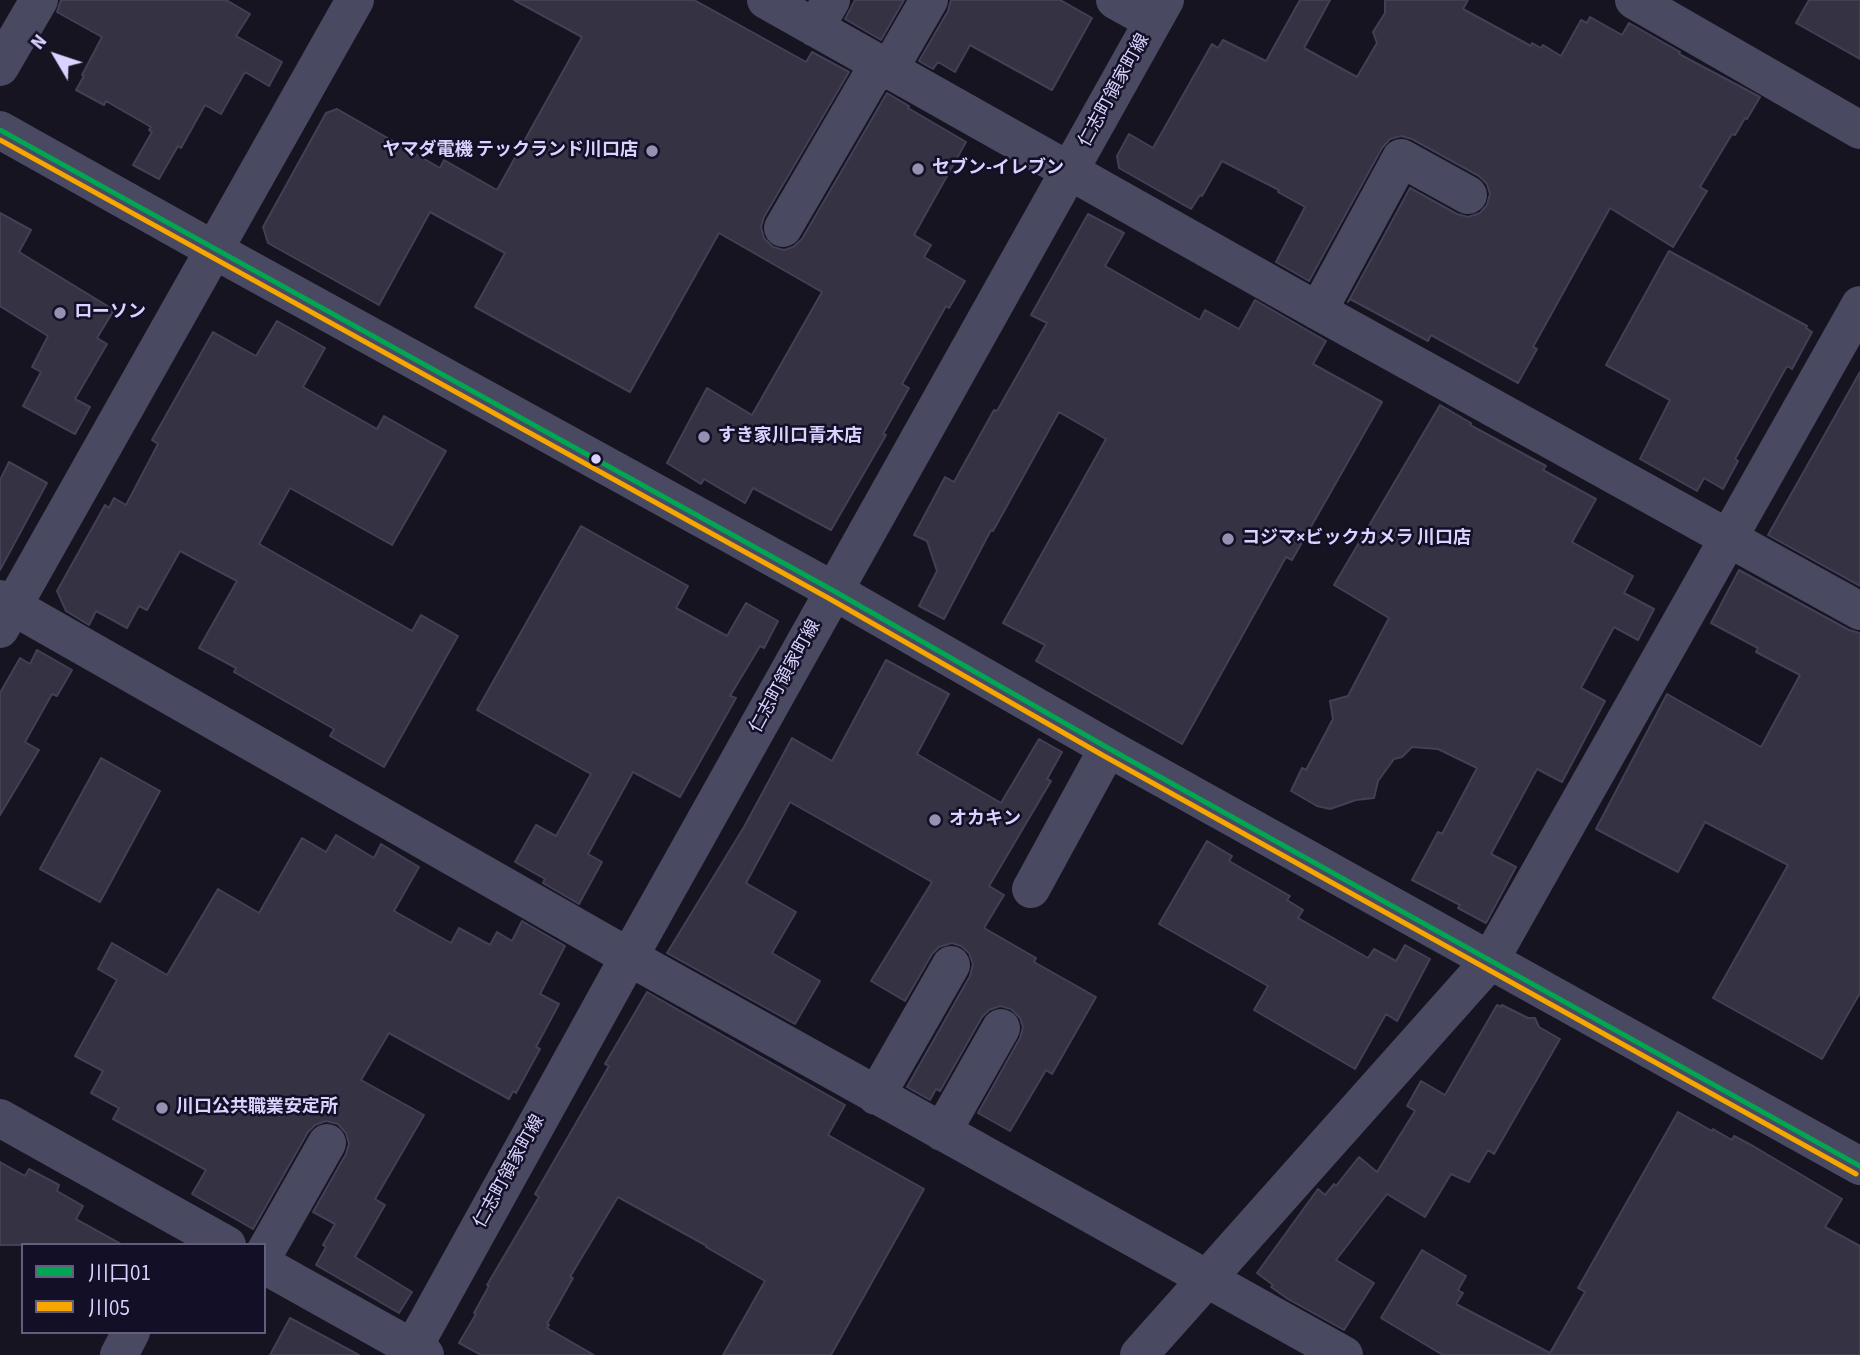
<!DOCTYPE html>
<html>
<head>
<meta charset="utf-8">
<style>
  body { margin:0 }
  #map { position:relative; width:1860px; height:1355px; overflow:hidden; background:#161421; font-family:"Source Sans 3","Noto Sans JP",sans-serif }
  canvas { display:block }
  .legend { position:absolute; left:21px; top:1243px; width:245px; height:91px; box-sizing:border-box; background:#130f26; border:2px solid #625e7d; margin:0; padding:9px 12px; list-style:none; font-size:21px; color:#d9d4ff }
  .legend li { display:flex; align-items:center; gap:14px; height:35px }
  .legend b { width:35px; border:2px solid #625e7d }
  .north { position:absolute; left:21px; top:21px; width:70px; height:70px; -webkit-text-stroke:5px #130f26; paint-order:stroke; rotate:309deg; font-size:19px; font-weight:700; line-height:28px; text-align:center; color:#d9d4ff }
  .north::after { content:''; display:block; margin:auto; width:24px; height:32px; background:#d9d4ff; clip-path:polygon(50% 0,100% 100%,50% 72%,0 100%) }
</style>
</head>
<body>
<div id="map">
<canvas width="1860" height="1355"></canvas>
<ul class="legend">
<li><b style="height:9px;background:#00a651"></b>川口01</li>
<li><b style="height:9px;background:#f7a600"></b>川05</li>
</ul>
<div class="north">N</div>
</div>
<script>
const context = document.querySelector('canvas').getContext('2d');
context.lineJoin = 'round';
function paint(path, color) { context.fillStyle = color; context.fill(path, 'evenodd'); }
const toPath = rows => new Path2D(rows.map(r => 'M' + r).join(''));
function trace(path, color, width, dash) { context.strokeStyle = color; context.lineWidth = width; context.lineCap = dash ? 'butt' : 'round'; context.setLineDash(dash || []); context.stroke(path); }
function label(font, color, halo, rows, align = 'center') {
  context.font = font + ' "Source Sans 3","Noto Sans JP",sans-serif'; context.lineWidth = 5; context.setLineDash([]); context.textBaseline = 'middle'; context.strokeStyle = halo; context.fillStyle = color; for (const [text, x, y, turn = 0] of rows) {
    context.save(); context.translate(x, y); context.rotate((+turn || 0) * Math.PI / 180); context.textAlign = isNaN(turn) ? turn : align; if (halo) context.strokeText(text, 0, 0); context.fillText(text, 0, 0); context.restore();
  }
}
const building = toPath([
  [61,0,226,0,250,14,236,36,282,62,269,86,245,72,221,114,205,105,181,148,178,146,159,179,133,165,152,132,149,130,151,127,106,101,104,105,76,90,84,76,82,75,102,37,57,12,61,0],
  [514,0,694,0,806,62,812,52,849,72,764,217,761,227,764,238,773,247,784,250,793,247,802,239,887,93,909,106,908,108,966,142,914,235,931,245,924,257,965,281,949,308,946,306,902,384,909,388,883,434,886,435,831,530,753,488,745,503,704,479,701,484,667,463,707,388,752,415,822,292,719,233,630,392,475,307,505,253,430,212,379,305,268,243,263,227,326,113,337,109,440,168,444,160,497,190,582,37,514,0],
  [855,0,904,0,881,40,845,19,855,0],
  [951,0,1060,0,1092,18,1052,90,970,45,955,72,938,62,933,69,919,61,948,11,951,0],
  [1300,0,1330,0,1304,48,1357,77,1377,43,1373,32,1385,13,1385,0,1468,0,1463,9,1531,46,1532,43,1541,48,1543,45,1561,56,1581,20,1587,23,1590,17,1622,35,1629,23,1680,52,1679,54,1760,97,1747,119,1745,118,1735,135,1732,134,1700,187,1707,191,1673,247,1610,208,1533,347,1537,349,1518,383,1431,335,1428,341,1350,299,1348,302,1410,188,1457,214,1468,217,1480,213,1487,205,1490,194,1487,184,1479,176,1412,139,1401,136,1390,139,1382,148,1309,281,1276,262,1305,207,1278,192,1279,190,1222,161,1202,196,1200,195,1191,209,1119,168,1117,156,1129,134,1153,148,1212,44,1218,48,1223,40,1266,61,1300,0],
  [1809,0,1860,0,1860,59,1796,23,1809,0],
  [0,213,31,230,19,252,114,310,97,338,107,344,75,399,90,407,75,434,23,406,41,372,32,367,48,336,0,306,0,213],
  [1088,214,1124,233,1105,266,1200,320,1205,310,1239,329,1255,300,1326,341,1313,364,1382,402,1292,560,1286,557,1182,744,1036,661,1045,645,1003,623,1106,439,1059,412,993,531,991,530,944,619,919,606,937,571,927,541,914,535,945,477,954,482,994,410,997,411,1047,323,1031,315,1088,214],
  [1669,251,1807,326,1806,328,1812,332,1792,369,1787,366,1735,459,1738,461,1723,489,1704,478,1697,491,1640,459,1670,400,1606,365,1669,251],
  [277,321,325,348,303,387,377,429,384,416,446,451,392,545,290,488,259,544,412,631,421,615,458,636,384,767,330,736,334,729,234,672,236,668,199,648,237,581,180,551,147,610,139,606,127,628,96,611,89,625,66,611,57,591,105,505,109,508,114,498,126,505,158,444,152,440,213,332,256,356,277,321],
  [1860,372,1860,586,1768,535,1860,372],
  [1440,405,1471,423,1470,425,1546,466,1543,470,1596,499,1572,542,1633,576,1624,593,1654,609,1638,640,1614,627,1581,688,1605,701,1562,782,1537,769,1491,854,1516,867,1486,923,1458,908,1460,905,1412,880,1438,832,1442,834,1477,768,1438,749,1412,747,1402,757,1394,759,1378,781,1374,798,1356,800,1330,809,1317,806,1291,791,1302,768,1306,770,1333,719,1330,701,1348,696,1389,618,1334,585,1440,405],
  [9,462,47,483,0,570,0,480,9,462],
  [581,526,688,586,676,608,727,636,746,603,778,621,764,648,760,646,730,696,736,698,680,797,633,772,588,854,602,862,579,904,543,883,545,879,515,862,536,825,556,836,591,774,477,710,581,526],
  [1739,570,1849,630,1860,633,1860,993,1822,1059,1713,998,1788,865,1705,822,1678,872,1596,829,1667,694,1761,747,1800,675,1756,652,1758,648,1711,623,1739,570],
  [37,650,72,670,57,696,52,694,25,742,39,750,0,815,0,693,20,658,30,664,37,650],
  [886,660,949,694,917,754,1001,803,1039,739,1062,752,1047,779,1051,781,989,886,1004,895,984,928,1036,958,1034,962,1096,997,1052,1074,1046,1070,1010,1131,978,1113,1020,1038,1023,1027,1020,1018,1011,1009,1000,1006,989,1010,982,1017,940,1091,936,1089,930,1100,907,1087,970,976,973,964,969,953,961,946,952,943,939,947,932,954,905,1001,871,981,932,882,790,802,746,883,796,912,772,953,820,981,795,1024,667,953,744,827,792,738,832,761,886,660],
  [101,758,160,791,100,902,40,869,101,758],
  [336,835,374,858,381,844,419,867,394,911,451,943,459,928,490,945,497,932,512,941,522,921,565,946,540,994,559,1004,536,1047,540,1049,516,1093,513,1091,509,1099,389,1033,361,1080,424,1115,375,1199,385,1205,355,1257,412,1292,399,1313,316,1265,326,1247,323,1245,335,1224,313,1212,346,1154,349,1144,346,1133,338,1124,326,1121,315,1125,308,1132,253,1229,192,1194,206,1170,113,1119,119,1108,91,1093,103,1071,75,1056,117,980,98,969,112,943,167,975,218,889,259,913,302,838,326,852,336,835],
  [1207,841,1232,856,1229,861,1290,896,1287,900,1303,910,1298,918,1368,958,1374,949,1396,961,1405,945,1430,959,1397,1021,1386,1014,1355,1069,1254,1010,1268,986,1159,924,1207,841],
  [647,992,845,1105,828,1135,924,1189,831,1355,723,1355,765,1281,706,1247,707,1246,618,1197,570,1277,573,1278,547,1324,549,1325,547,1328,594,1355,481,1355,459,1343,476,1314,474,1313,489,1286,487,1285,539,1197,535,1194,609,1066,605,1064,647,992],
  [1497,1005,1501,1007,1502,1005,1528,1018,1535,1018,1539,1027,1560,1039,1494,1154,1488,1150,1469,1182,1451,1174,1425,1217,1387,1194,1336,1260,1374,1283,1344,1330,1288,1299,1271,1287,1273,1285,1257,1273,1318,1189,1325,1195,1334,1184,1336,1186,1359,1157,1377,1172,1415,1111,1407,1106,1421,1081,1445,1095,1497,1005],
  [1678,1112,1712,1131,1713,1129,1732,1140,1734,1136,1753,1146,1842,1199,1825,1227,1860,1246,1860,1355,1443,1355,1381,1318,1422,1250,1466,1276,1458,1290,1463,1293,1456,1304,1550,1353,1585,1292,1578,1288,1678,1112],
  [0,1162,25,1176,29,1169,59,1185,57,1191,83,1206,76,1219,123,1245,0,1245,0,1162],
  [290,1318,359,1355,270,1355,290,1318]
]);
paint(building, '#343243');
trace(building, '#433f54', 2);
trace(toPath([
  [766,0,1318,311,1860,611],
  [1115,0,1153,21],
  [1634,0,1860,130],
  [815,28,831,0],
  [0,67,39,0],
  [888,71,929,0],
  [0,130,214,250,834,591,1108,748,1860,1166],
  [783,228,878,65],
  [1318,311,1401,158,1468,195],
  [0,599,629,957,1344,1355],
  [0,629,355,0],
  [1031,889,1108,748],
  [876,1096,951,965],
  [0,1118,227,1245],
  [942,1132,1001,1028],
  [264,1254,327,1143],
  [264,1265,425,1355],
  [119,1355,131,1332],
  [409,1355,629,957,1165,0],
  [1139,1355,1489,962,1860,305]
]), '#4a4962', 38);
trace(toPath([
  [0,130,834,591,1108,748,1860,1166]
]), '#00a651', 5);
trace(toPath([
  [0,140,830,599,1104,756,1856,1174]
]), '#f7a600', 5);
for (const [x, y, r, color] of [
  [652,151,7,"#9591b1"],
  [918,169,7,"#9591b1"],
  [60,313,7,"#9591b1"],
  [704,437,7,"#9591b1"],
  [596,459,6,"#d9d4ff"],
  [1228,539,7,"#9591b1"],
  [935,820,7,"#9591b1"],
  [162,1108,7,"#9591b1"]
]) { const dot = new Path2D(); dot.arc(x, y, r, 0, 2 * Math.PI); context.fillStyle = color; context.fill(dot); trace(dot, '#130f26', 2.5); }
label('18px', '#d9d4ff', '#130f26', [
  ["仁志町領家町線",1115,91,-61],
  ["仁志町領家町線",786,677,-61],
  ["仁志町領家町線",510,1172,-61]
]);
label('bold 18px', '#d9d4ff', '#130f26', [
  ["ヤマダ電機 テックランド川口店",638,151,"right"],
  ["セブン-イレブン",932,169],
  ["ローソン",74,313],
  ["すき家川口青木店",718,437],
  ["コジマ×ビックカメラ 川口店",1242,539],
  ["オカキン",949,820],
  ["川口公共職業安定所",176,1108]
], 'left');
</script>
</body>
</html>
